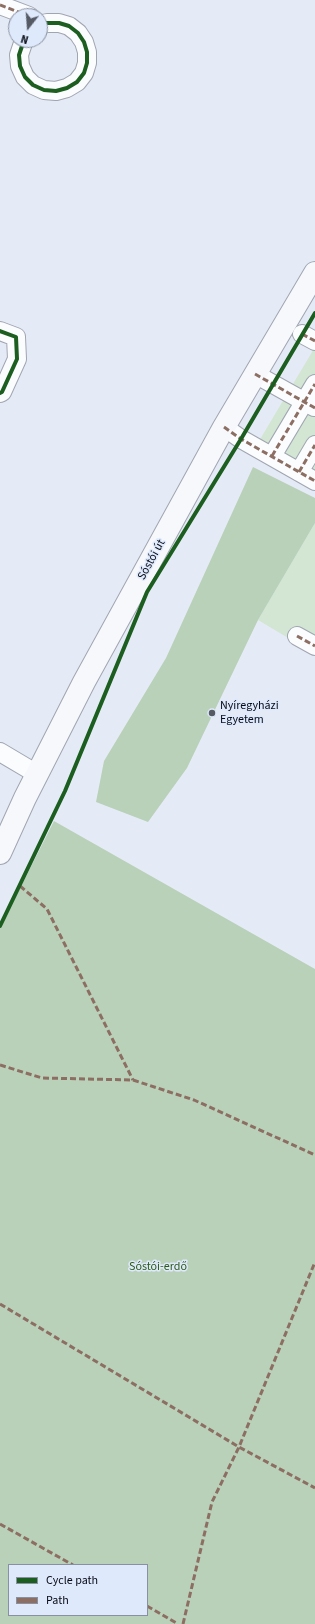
<!DOCTYPE html>
<html>
<head>
<meta charset="utf-8">
<style>
  body { margin:0 }
  #map { position:relative; width:315px; height:1624px; overflow:hidden; background:#e5ebf6; font-family:"Source Sans 3",sans-serif }
  canvas { display:block }
  .legend { position:absolute; left:8px; top:1564px; width:140px; height:52px; box-sizing:border-box; background:#dfe9fc; border:1px solid #8991a0; margin:0; padding:5px 7px; list-style:none; font-size:12px; color:#070c16 }
  .legend li { display:flex; align-items:center; gap:8px; height:20px }
  .legend b { width:20px; border:1px solid #8991a0 }
  .north { position:absolute; left:8px; top:8px; width:40px; height:40px; box-sizing:border-box; background:#dfe9fc; border:1px solid #8991a0; border-radius:50%; rotate:197deg; font-size:11px; font-weight:700; line-height:16px; text-align:center; color:#070c16 }
  .north::after { content:''; display:block; margin:auto; width:14px; height:18px; background:#555a64; clip-path:polygon(50% 0,100% 100%,50% 72%,0 100%) }
</style>
</head>
<body>
<div id="map">
<canvas width="315" height="1624"></canvas>
<ul class="legend">
<li><b style="height:5px;background:#1b5e20"></b>Cycle path</li>
<li><b style="height:5px;background:#8d6e63"></b>Path</li>
</ul>
<div class="north">N</div>
</div>
<script>
const context = document.querySelector('canvas').getContext('2d');
context.lineJoin = 'round';
function paint(path, color) { context.fillStyle = color; context.fill(path, 'evenodd'); }
const toPath = rows => new Path2D(rows.map(r => 'M' + r).join(''));
function trace(path, color, width, dash) { context.strokeStyle = color; context.lineWidth = width; context.lineCap = dash ? 'butt' : 'round'; context.setLineDash(dash || []); context.stroke(path); }
function label(font, color, halo, rows, align = 'center') {
  context.font = font + ' "Source Sans 3",sans-serif'; context.lineWidth = 3; context.setLineDash([]); context.textBaseline = 'middle'; context.strokeStyle = halo; context.fillStyle = color; for (const [text, x, y, turn = 0] of rows) {
    context.save(); context.translate(x, y); context.rotate((+turn || 0) * Math.PI / 180); context.textAlign = isNaN(turn) ? turn : align; if (halo) context.strokeText(text, 0, 0); context.fillText(text, 0, 0); context.restore();
  }
}
paint(toPath([
  [315,347,315,480,256,446],
  [315,523,315,654,258,620]
]), '#d2e6d3');
paint(toPath([
  [253,467,315,498,315,523,258,620,187,768,148,822,96,802,104,761,166,658],
  [54,821,315,969,315,1624,0,1624,0,928],
  [9,1565,147,1565,147,1615,9,1615]
]), '#b9d1b9');
const street = toPath([
  [0,5,29,16],
  [24,40,19,55,20,66,25,77,33,85,44,90,56,91,67,88,77,82,84,73,87,63,87,52,84,42,78,33,69,26,59,23,47,23,40,25],
  [0,331,16,337,17,359,2,392,0,393],
  [302,334,315,341],
  [255,374,314,407],
  [224,427,241,439,315,481],
  [272,456,315,384],
  [299,472,315,445],
  [297,636,315,646],
  [0,752,37,774]
]);
const secondary = toPath([
  [0,853,25,798,84,682,224,427,315,273]
]);
trace(street, '#a0a5b0', 20);
trace(secondary, '#a0a5b0', 24);
trace(street, '#fbfcfe', 18);
trace(secondary, '#f6f8fb', 22);
trace(toPath([
  [0,5,29,16],
  [302,334,315,341],
  [255,374,315,408],
  [224,427,241,439,315,481],
  [272,456,315,384],
  [299,472,315,445],
  [297,636,315,646],
  [20,886,47,909,133,1080],
  [0,1065,42,1078,133,1080,194,1100,315,1155],
  [0,1304,239,1447,315,1488],
  [0,1524,73,1565],
  [147,1606,178,1624],
  [183,1624,212,1502,239,1447,315,1262]
]), '#8d6e63', 3, [6, 3]);
trace(toPath([
  [24,40,19,55,20,66,25,77,33,85,44,90,56,91,67,88,77,82,84,73,87,63,87,52,84,42,78,33,69,26,59,23,47,23,40,25],
  [0,331,16,337,17,359,2,392,0,393],
  [0,926,65,791,147,592,241,439,315,313]
]), '#1b5e20', 4);
for (const [x, y, r, color] of [
  [212,713,4,"#555a64"]
]) { const dot = new Path2D(); dot.arc(x, y, r, 0, 2 * Math.PI); context.fillStyle = color; context.fill(dot); trace(dot, '#dfe9fc', 1.5); }
label('12px', '#070c16', '#dfe9fc', [
  ["Sóstói út",152,560,-61]
]);
label('12px', '#070c16', '#dfe9fc', [
  ["Nyíregyházi",220,706],
  ["Egyetem",220,720]
], 'left');
label('12px', '#2c5b15', '#dfe9fc', [
  ["Sóstói-erdő",158,1267]
]);
</script>
</body>
</html>
